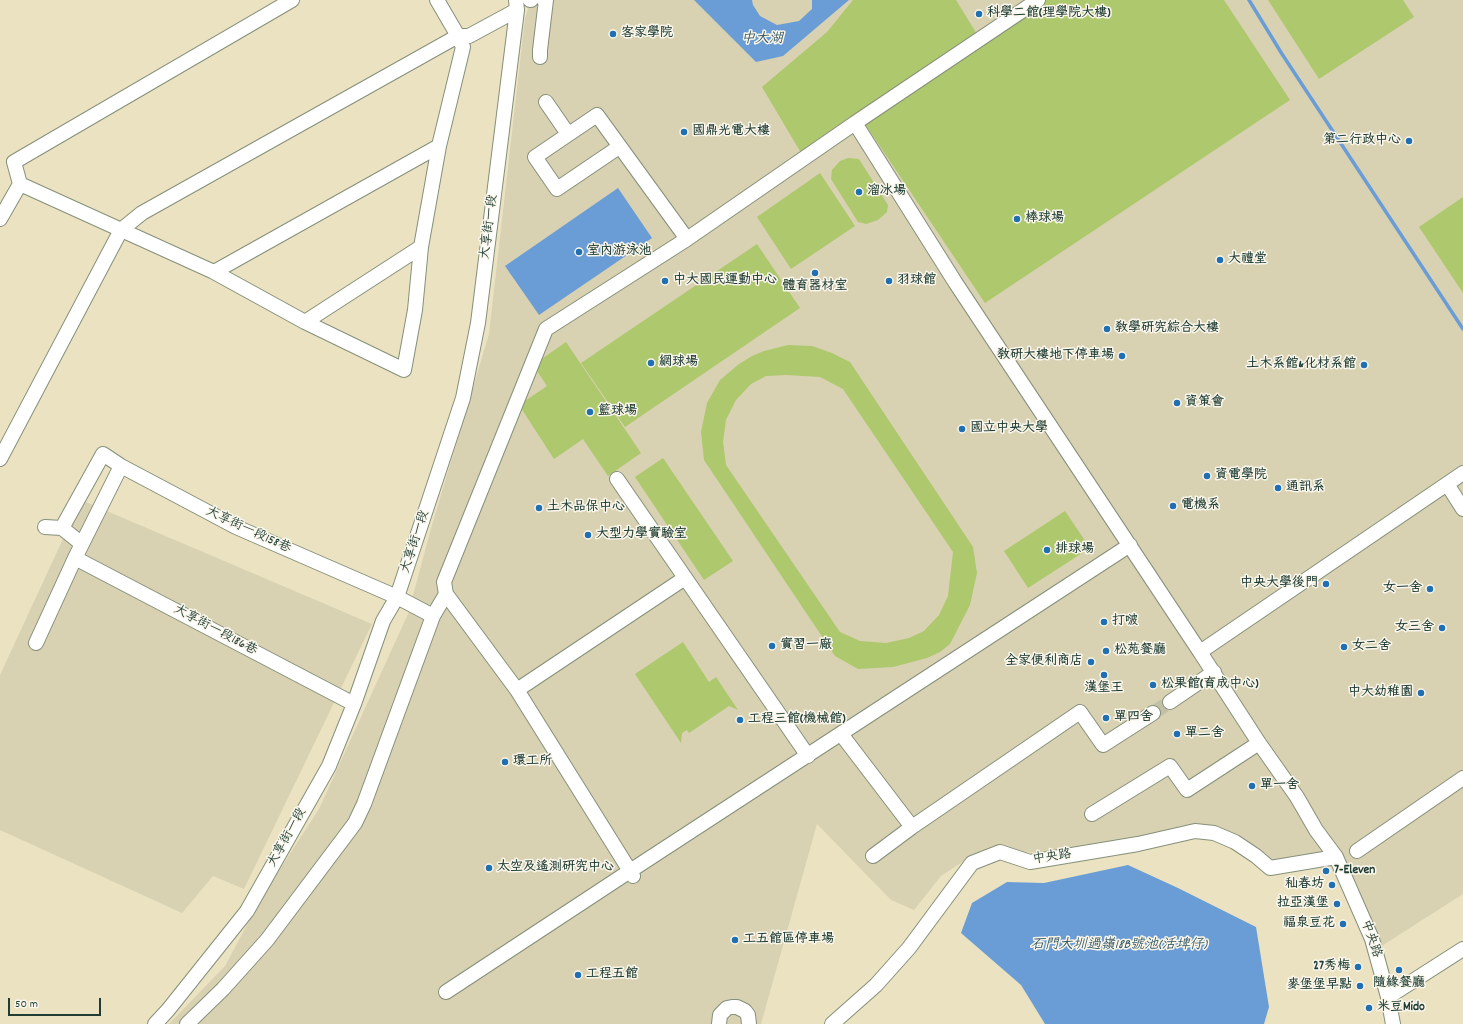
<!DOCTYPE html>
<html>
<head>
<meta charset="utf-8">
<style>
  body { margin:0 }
  #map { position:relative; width:1463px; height:1024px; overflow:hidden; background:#ebe2c1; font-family:Dekko,sans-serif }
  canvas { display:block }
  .scale { position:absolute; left:8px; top:998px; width:93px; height:18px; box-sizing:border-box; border:2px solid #1f3d34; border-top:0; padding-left:5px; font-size:12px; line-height:14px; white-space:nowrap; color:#1f3d34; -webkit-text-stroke:3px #fbf7ec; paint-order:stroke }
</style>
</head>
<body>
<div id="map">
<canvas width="1463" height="1024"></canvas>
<div class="scale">50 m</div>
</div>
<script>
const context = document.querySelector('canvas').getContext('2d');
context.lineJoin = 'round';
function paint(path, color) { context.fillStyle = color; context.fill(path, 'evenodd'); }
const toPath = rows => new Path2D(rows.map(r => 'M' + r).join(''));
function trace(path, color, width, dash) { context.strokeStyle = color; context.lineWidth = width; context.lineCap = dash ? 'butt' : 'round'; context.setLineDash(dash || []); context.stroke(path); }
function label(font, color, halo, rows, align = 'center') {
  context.font = font + ' Dekko,"LXGW WenKai TC",sans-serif'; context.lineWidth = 3; context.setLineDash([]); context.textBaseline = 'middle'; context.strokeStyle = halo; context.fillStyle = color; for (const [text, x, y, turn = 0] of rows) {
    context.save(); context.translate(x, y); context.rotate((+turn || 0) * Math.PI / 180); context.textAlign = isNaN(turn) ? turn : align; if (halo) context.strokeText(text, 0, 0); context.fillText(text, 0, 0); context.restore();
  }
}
paint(toPath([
  [531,0,1463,0,1463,894,1377,949,1336,848,1283,867,1206,824,1070,852,976,853,941,876,914,910,891,900,817,824,761,1024,169,1024,225,966,263,895,319,809,408,614,432,525,489,334,525,18],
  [81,500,372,624,244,889,213,876,182,913,0,830,0,675]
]), '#d8d2b2');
paint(toPath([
  [853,0,956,0,980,39,804,158,762,87,827,32],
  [1045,0,1224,0,1290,100,985,303,863,121],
  [1268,0,1403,0,1414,17,1319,79],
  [848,158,859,159,888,205,887,212,878,220,866,224,858,222,831,179,832,170,840,161],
  [820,173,855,226,791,269,757,217],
  [1463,197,1463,293,1419,227],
  [757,244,800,308,625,427,581,363],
  [566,342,641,453,608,476,583,439,554,459,519,405,547,386,533,365],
  [788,345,812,346,832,353,850,362,973,547,977,573,970,605,950,644,940,652,927,658,893,667,858,669,835,656,704,460,701,432,707,403,720,380,739,364,752,356,764,351],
  [786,375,820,377,843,389,953,552,948,596,939,615,924,631,909,638,886,643,860,641,840,632,726,465,723,442,726,420,736,400,751,384,766,376],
  [663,458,733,561,704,580,635,477],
  [1065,511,1090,548,1028,588,1004,551],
  [683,642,709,682,716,677,738,710,729,706,689,733,687,730,682,733,681,743,635,674]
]), '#aec86d');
paint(toPath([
  [694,0,752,0,753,5,760,16,777,25,799,21,812,9,812,0,849,0,783,56,756,62],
  [618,188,652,238,539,315,505,266],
  [1128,865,1178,888,1256,927,1269,1007,1264,1024,1045,1024,1021,985,961,933,972,903,1007,882,1044,883]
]), '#6a9dd6');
trace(toPath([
  [1249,0,1282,54,1463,329]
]), '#6a9dd6', 3.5);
trace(toPath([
  [1153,713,1170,702]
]), '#c2c1a5', 14, [14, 7]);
const minor = toPath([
  [530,0,531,0],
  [1038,0,855,123,955,282,1200,652,1463,473],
  [540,57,540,50,546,0,544,0],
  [546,102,568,134],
  [855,123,687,239,546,329,444,582,446,594,517,690,630,871,1130,545],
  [619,147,557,189,535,157,597,115,687,239],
  [20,184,214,272,305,322,404,370,415,310,421,247,439,146,463,47,458,36,437,0],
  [0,219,20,184,14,162,292,0],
  [214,272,439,146],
  [305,322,421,247],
  [0,459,121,230,142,213,458,36,469,36,517,10],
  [617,479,808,756],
  [1447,484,1463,509],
  [45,527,62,528,103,454,121,466,236,527,397,597,433,616],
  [62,528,82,544],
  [75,558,354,704],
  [36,643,75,558,121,466],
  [1200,652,1259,743,1297,797,1316,830,1336,857,1372,939,1388,997,1393,1024],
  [517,690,685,578],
  [1170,702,1214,672],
  [841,734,912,827,873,856],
  [1092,814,1170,766,1187,790,1259,743],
  [912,827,1080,712,1103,745,1153,713],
  [1357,851,1463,778],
  [446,992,630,871,633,876],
  [1388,997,1463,949],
  [155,1024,168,1010,247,911,329,766,354,704,383,621,397,597,463,398,478,323,517,10,516,0],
  [187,1024,223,989,267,940,355,823,364,804,433,616,446,594],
  [719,1024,720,1015,727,1008,732,1007,737,1007,745,1011,748,1015,749,1024],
  [832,1024,876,985,909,948,972,863,1000,852,1030,862,1138,844,1195,831,1214,833,1235,842,1256,856,1270,868,1336,857]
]);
trace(minor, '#85907a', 16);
trace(minor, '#fff', 14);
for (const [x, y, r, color] of [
  [979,14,4,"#1f6fb2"],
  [613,34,4,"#1f6fb2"],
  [684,132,4,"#1f6fb2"],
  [1409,141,4,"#1f6fb2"],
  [859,192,4,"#1f6fb2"],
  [1017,219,4,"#1f6fb2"],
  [579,252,4,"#1f6fb2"],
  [1220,260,4,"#1f6fb2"],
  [815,273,4,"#1f6fb2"],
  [665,281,4,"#1f6fb2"],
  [889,281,4,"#1f6fb2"],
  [1107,329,4,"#1f6fb2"],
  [1122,356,4,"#1f6fb2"],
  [651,363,4,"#1f6fb2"],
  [1364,365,4,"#1f6fb2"],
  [1177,403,4,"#1f6fb2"],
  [590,412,4,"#1f6fb2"],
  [962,429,4,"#1f6fb2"],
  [1207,476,4,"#1f6fb2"],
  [1278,488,4,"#1f6fb2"],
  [1173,506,4,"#1f6fb2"],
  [539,508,4,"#1f6fb2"],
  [588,535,4,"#1f6fb2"],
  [1047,550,4,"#1f6fb2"],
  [1326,584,4,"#1f6fb2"],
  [1430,589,4,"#1f6fb2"],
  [1104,622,4,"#1f6fb2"],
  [1442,628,4,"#1f6fb2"],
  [772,646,4,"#1f6fb2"],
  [1344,647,4,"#1f6fb2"],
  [1106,651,4,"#1f6fb2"],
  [1091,662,4,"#1f6fb2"],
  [1104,675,4,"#1f6fb2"],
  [1153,685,4,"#1f6fb2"],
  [1421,693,4,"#1f6fb2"],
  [1106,718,4,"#1f6fb2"],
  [740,720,4,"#1f6fb2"],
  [1177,734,4,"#1f6fb2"],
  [505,762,4,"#1f6fb2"],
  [1252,786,4,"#1f6fb2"],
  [489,868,4,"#1f6fb2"],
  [1326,871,4,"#1f6fb2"],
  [1332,885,4,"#1f6fb2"],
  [1337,904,4,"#1f6fb2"],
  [1343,924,4,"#1f6fb2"],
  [735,940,4,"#1f6fb2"],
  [1358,967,4,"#1f6fb2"],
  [1399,970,4,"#1f6fb2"],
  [578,975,4,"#1f6fb2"],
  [1360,986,4,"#1f6fb2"],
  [1369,1008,4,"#1f6fb2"]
]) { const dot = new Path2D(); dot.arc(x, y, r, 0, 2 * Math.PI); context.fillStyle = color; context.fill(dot); trace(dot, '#fbf7ec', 1.5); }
label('bold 13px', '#1f3d34', '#fbf7ec', [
  ["科學二館(理學院大樓)",987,14],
  ["客家學院",621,34],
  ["國鼎光電大樓",692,132],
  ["第二行政中心",1401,141,"right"],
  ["溜冰場",867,192],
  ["棒球場",1025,219],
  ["室內游泳池",587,252],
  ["大禮堂",1228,260],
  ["中大國民運動中心",673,281],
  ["羽球館",897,281],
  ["體育器材室",815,287,"center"],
  ["教學研究綜合大樓",1115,329],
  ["教研大樓地下停車場",1114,356,"right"],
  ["網球場",659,363],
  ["土木系館&化材系館",1356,365,"right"],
  ["資策會",1185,403],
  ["籃球場",598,412],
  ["國立中央大學",970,429],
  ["資電學院",1215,476],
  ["通訊系",1286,488],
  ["電機系",1181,506],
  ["土木品保中心",547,508],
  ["大型力學實驗室",596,535],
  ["排球場",1055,550],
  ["中央大學後門",1318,584,"right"],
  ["女一舍",1422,589,"right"],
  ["打啵",1112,622],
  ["女三舍",1434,628,"right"],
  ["實習一廠",780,646],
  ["女二舍",1352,647],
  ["松苑餐廳",1114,651],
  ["全家便利商店",1083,662,"right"],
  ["松果館(育成中心)",1161,685],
  ["漢堡王",1104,689,"center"],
  ["中大幼稚園",1413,693,"right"],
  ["單四舍",1114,718],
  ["工程三館(機械館)",748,720],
  ["單二舍",1185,734],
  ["環工所",513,762],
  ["單一舍",1260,786],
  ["太空及遙測研究中心",497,868],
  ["7-Eleven",1334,871],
  ["秈春坊",1324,885,"right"],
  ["拉亞漢堡",1329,904,"right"],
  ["福泉豆花",1335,924,"right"],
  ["工五館區停車場",743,940],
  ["27秀梅",1350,967,"right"],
  ["工程五館",586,975],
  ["隨緣餐廳",1399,984,"center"],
  ["麥堡堡早點",1352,986,"right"],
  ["米豆Mido",1377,1008]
], 'left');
label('13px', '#1f3d34', '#fbf7ec', [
  ["大享街一段",490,227,-83],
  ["大享街一段158巷",248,531,25],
  ["大享街一段",416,542,-72],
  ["大享街一段186巷",215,631,28],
  ["大享街一段",288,838,-61],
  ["中央路",1052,858,-8],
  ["中央路",1370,939,71]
]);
label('italic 14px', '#365a65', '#fbf7ec', [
  ["中大湖",762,40],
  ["石門大圳過嶺18B號池(活埤仔)",1119,946]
]);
</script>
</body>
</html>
